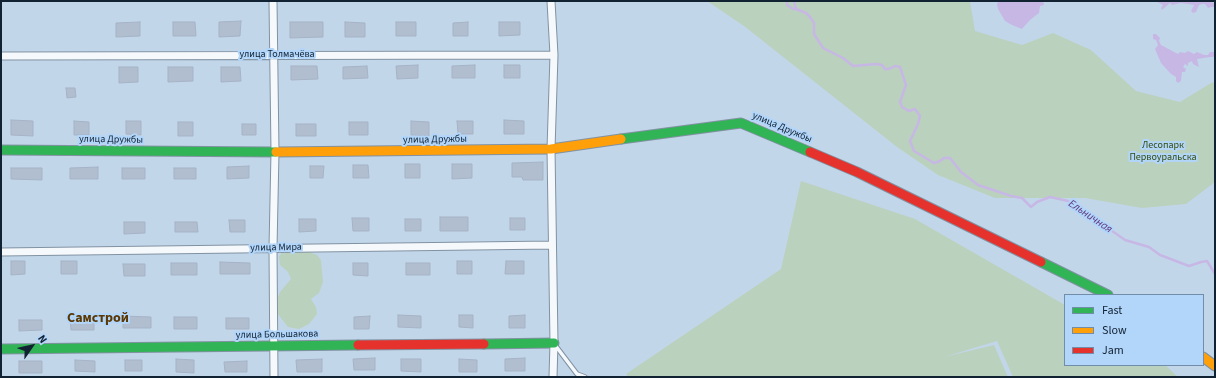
<!DOCTYPE html>
<html>
<head>
<meta charset="utf-8">
<style>
  body { margin:0 }
  #map { position:relative; width:1216px; height:378px; overflow:hidden; background:#c2d6ea; font-family:"Source Sans 3",sans-serif }
  canvas { display:block }
  .frame { position:absolute; inset:0; border:2px solid #123; pointer-events:none }
  .legend { position:absolute; left:1064px; top:294px; width:140px; height:72px; box-sizing:border-box; background:#b2d5fa; border:1px solid #728daa; margin:0; padding:5px 7px; list-style:none; font-size:12px; color:#123 }
  .legend li { display:flex; align-items:center; gap:8px; height:20px }
  .legend b { width:20px; border:1px solid #728daa }
  .north { position:absolute; left:12px; top:326px; width:40px; height:40px; -webkit-text-stroke:3px #b2d5fa; paint-order:stroke; rotate:56deg; font-size:11px; font-weight:700; line-height:16px; text-align:center; color:#123 }
  .north::after { content:''; display:block; margin:auto; width:14px; height:18px; background:#123; clip-path:polygon(50% 0,100% 100%,50% 72%,0 100%) }
</style>
</head>
<body>
<div id="map">
<canvas width="1216" height="378"></canvas>
<div class="frame"></div>
<ul class="legend">
<li><b style="height:5px;background:#30b455"></b>Fast</li>
<li><b style="height:5px;background:#ff9f0a"></b>Slow</li>
<li><b style="height:5px;background:#e5322d"></b>Jam</li>
</ul>
<div class="north">N</div>
</div>
<script>
const context = document.querySelector('canvas').getContext('2d');
context.lineJoin = 'round';
function paint(path, color) { context.fillStyle = color; context.fill(path, 'evenodd'); }
const toPath = rows => new Path2D(rows.map(r => 'M' + r).join(''));
function trace(path, color, width, dash) { context.strokeStyle = color; context.lineWidth = width; context.lineCap = dash ? 'butt' : 'round'; context.setLineDash(dash || []); context.stroke(path); }
function label(font, color, halo, rows, align = 'center') {
  context.font = font + ' "Source Sans 3",sans-serif'; context.lineWidth = 4; context.setLineDash([]); context.textBaseline = 'middle'; context.strokeStyle = halo; context.fillStyle = color; for (const [text, x, y, turn = 0] of rows) {
    context.save(); context.translate(x, y); context.rotate((+turn || 0) * Math.PI / 180); context.textAlign = isNaN(turn) ? turn : align; if (halo) context.strokeText(text, 0, 0); context.fillText(text, 0, 0); context.restore();
  }
}
paint(toPath([
  [707,1,970,1,975,31,1022,45,1053,33,1091,50,1136,91,1180,102,1211,83,1215,82,1215,182,1186,204,1142,208,1085,198,995,198,938,175,897,147,744,26],
  [801,181,915,219,1065,305,1065,365,1165,365,1178,377,1013,377,997,341,944,357,994,345,1008,377,628,377,626,374,781,269],
  [287,251,309,252,317,255,321,260,323,282,319,293,311,299,316,307,317,314,309,324,299,329,288,327,277,313,277,300,280,292,291,279,288,272,280,265,279,257,282,252]
]), '#bad1bd');
paint(toPath([
  [999,1,1043,1,1044,5,1040,6,1039,13,1030,20,1022,29,1012,25,1005,21,998,9,997,4],
  [1155,1,1207,1,1215,3,1215,7,1211,7,1208,8,1205,4,1202,4,1199,5,1196,12,1193,13,1191,11,1194,5,1181,3,1172,5,1170,3,1162,10,1161,8,1163,5],
  [1153,34,1156,34,1160,38,1159,41,1161,45,1178,54,1180,52,1185,53,1188,51,1194,54,1197,52,1204,55,1208,55,1210,52,1214,52,1215,56,1213,57,1210,57,1197,59,1199,67,1193,64,1192,61,1188,63,1188,66,1185,64,1183,67,1186,69,1185,72,1182,72,1181,81,1178,83,1176,81,1176,77,1171,74,1161,63,1155,49,1158,45,1156,40,1153,39]
]), '#c7b7e5');
trace(toPath([
  [787,1,787,5,793,9,796,9,806,13,810,17,814,23,814,34,823,48,843,58,853,66,876,64,882,65,885,69,889,69,895,66,900,67,906,85,900,102,902,107,909,111,915,109,920,116,918,124,910,141,914,151,934,163,940,161,944,158,950,158,961,172,978,185,1011,196,1022,198,1031,207,1037,202,1050,197,1068,201,1080,208,1084,215,1095,219,1125,240,1149,247,1160,255,1189,266,1201,262,1207,261,1215,274],
  [794,1,796,9]
]), '#c7b7e5', 2.5);
const building = toPath([
  [241,21,240,36,219,37,219,22,241,21],
  [140,22,140,36,116,37,116,23,140,22],
  [173,22,195,22,196,36,173,36,173,22],
  [290,22,323,22,323,37,290,38,290,22],
  [345,22,365,23,365,37,345,37,345,22],
  [396,22,416,22,416,36,396,36,396,22],
  [468,22,468,36,453,36,453,23,468,22],
  [499,22,520,22,520,35,499,36,499,22],
  [418,65,418,78,397,79,396,66,418,65],
  [475,65,475,78,452,78,452,66,475,65],
  [504,65,520,65,520,78,504,78,504,65],
  [291,66,317,66,318,79,291,80,291,66],
  [367,66,368,78,343,79,343,67,367,66],
  [119,67,138,67,138,82,119,83,119,67],
  [168,67,193,67,193,81,168,82,168,67],
  [221,67,240,67,241,81,221,82,221,67],
  [66,88,75,88,76,97,67,98,66,88],
  [11,120,33,121,33,136,11,135,11,120],
  [504,120,524,121,524,134,504,134,504,120],
  [74,121,89,122,89,135,74,135,74,121],
  [126,121,141,121,141,135,126,134,126,121],
  [411,121,429,122,429,136,411,135,411,121],
  [457,121,473,121,473,134,458,134,457,121],
  [178,122,193,122,193,136,178,136,178,122],
  [349,122,368,122,368,135,349,135,349,122],
  [242,124,256,124,256,135,242,135,242,124],
  [296,124,316,124,316,136,296,136,296,124],
  [543,162,543,180,523,180,522,177,512,177,512,163,543,162],
  [405,164,420,164,420,178,405,178,405,164],
  [452,164,472,164,472,178,452,179,452,164],
  [353,165,368,165,369,178,353,178,353,165],
  [249,166,249,178,227,179,227,167,249,166],
  [310,166,324,166,323,178,310,178,310,166],
  [98,167,98,179,70,179,70,168,98,167],
  [11,168,42,168,42,180,11,179,11,168],
  [122,168,145,168,145,179,122,179,122,168],
  [174,168,196,168,196,179,174,179,174,168],
  [440,217,468,217,468,231,440,231,440,217],
  [352,218,369,218,369,231,353,231,352,218],
  [510,218,525,218,525,230,510,230,510,218],
  [299,219,316,219,316,231,299,232,299,219],
  [405,219,421,219,421,231,405,231,405,219],
  [229,220,245,220,245,232,230,232,229,220],
  [124,222,145,222,145,233,124,234,124,222],
  [175,222,197,222,198,232,175,232,175,222],
  [11,261,25,261,25,274,11,275,11,261],
  [61,261,77,261,77,274,61,274,61,261],
  [457,261,472,261,472,274,457,274,457,261],
  [506,261,524,261,524,274,505,274,506,261],
  [220,262,250,263,250,274,220,274,220,262],
  [171,263,197,263,197,275,171,275,171,263],
  [353,263,368,263,368,276,353,275,353,263],
  [406,263,430,263,430,275,406,275,406,263],
  [123,264,145,264,145,276,124,276,123,264],
  [398,315,421,316,421,328,398,327,398,315],
  [459,315,473,315,473,328,459,327,459,315],
  [525,315,525,328,509,328,509,316,525,315],
  [123,316,151,317,151,328,123,328,123,316],
  [370,316,369,329,354,329,354,317,370,316],
  [174,317,197,317,197,329,174,329,174,317],
  [70,318,94,318,94,330,71,330,70,318],
  [226,318,249,318,249,329,226,329,226,318],
  [19,320,42,320,42,330,19,331,19,320],
  [375,358,375,370,354,370,353,359,375,358],
  [525,358,525,371,505,371,505,359,525,358],
  [176,359,194,360,194,373,176,372,176,359],
  [322,359,322,372,297,372,296,360,322,359],
  [401,359,421,359,421,372,401,371,401,359],
  [459,359,477,360,477,372,459,372,459,359],
  [75,360,95,361,95,372,75,371,75,360],
  [125,360,142,360,142,371,125,371,125,360],
  [19,361,42,361,42,373,19,373,19,361],
  [247,361,247,372,225,372,224,362,247,361]
]);
paint(building, '#b1bed0');
trace(building, '#a6b3c6', 1);
const lane = toPath([
  [555,345,577,374,585,377]
]);
const street = toPath([
  [273,1,275,152,273,248,274,377],
  [551,1,554,55,551,149,554,343,553,377],
  [1,56,554,55],
  [1,252,552,245]
]);
const fast = toPath([
  [621,139,741,123,810,152],
  [1,150,276,152],
  [1041,262,1108,295],
  [484,344,554,343],
  [1,349,358,345]
]);
const slow = toPath([
  [276,152,551,149,621,139],
  [1203,357,1215,366]
]);
const jam = toPath([
  [810,152,857,172,1041,262],
  [358,345,484,344]
]);
trace(lane, '#8192a2', 5.5);
trace(street, '#8192a2', 9);
trace(fast, '#8192a2', 11);
trace(slow, '#8192a2', 11);
trace(jam, '#8192a2', 11);
trace(lane, '#f6f9fc', 3.5);
trace(street, '#f6f9fc', 7);
trace(fast, '#30b455', 9);
trace(slow, '#ff9f0a', 9);
trace(jam, '#e5322d', 9);
label('10px', '#123', '#b2d5fa', [
  ["улица Толмачёва",277,55],
  ["улица Дружбы",782,128,23],
  ["улица Дружбы",111,140,1],
  ["улица Дружбы",435,140,-1],
  ["улица Мира",276,248,-1],
  ["улица Большакова",277,335,-1]
]);
label('10px', '#324b0a', '#b2d5fa', [
  ["Лесопарк",1163,146],
  ["Первоуральска",1163,158]
]);
label('italic 11px', '#61397e', '#b2d5fa', [
  ["Ельничная",1090,217,34]
]);
label('bold 14px', '#5b3701', '#b2d5fa', [
  ["Самстрой",98,319]
]);
</script>
</body>
</html>
